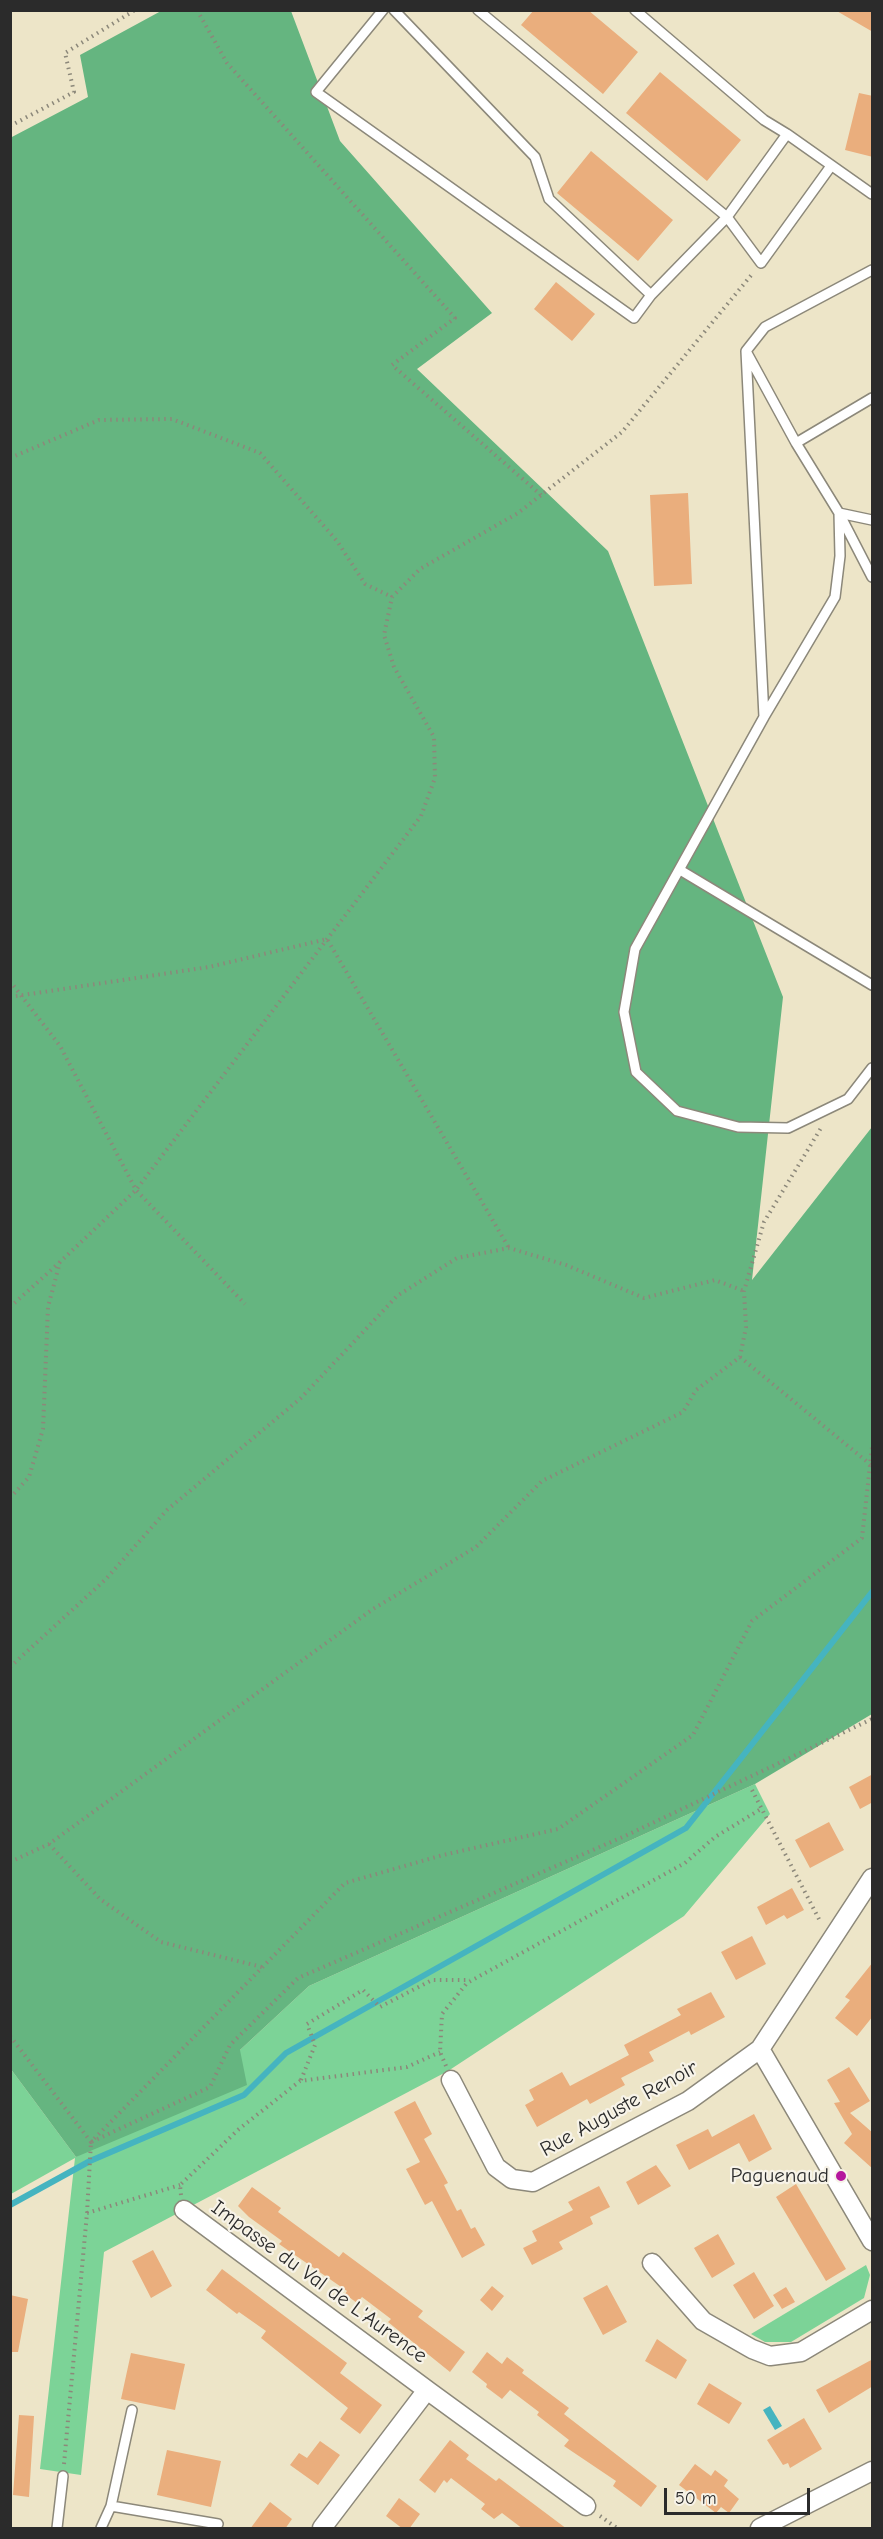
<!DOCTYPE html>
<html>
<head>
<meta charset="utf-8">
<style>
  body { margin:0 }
  #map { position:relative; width:883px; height:2539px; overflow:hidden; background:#ede5c8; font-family:"Comic Neue",sans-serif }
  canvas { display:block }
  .frame { position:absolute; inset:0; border:12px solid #2b2b2b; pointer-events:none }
  .scale { position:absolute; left:664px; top:2488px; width:146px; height:27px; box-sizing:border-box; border:3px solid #2b2b2b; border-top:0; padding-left:8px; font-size:18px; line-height:21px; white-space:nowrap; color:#2b2b2b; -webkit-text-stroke:4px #f7f3e8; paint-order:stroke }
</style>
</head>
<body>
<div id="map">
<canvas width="883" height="2539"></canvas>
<div class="frame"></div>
<div class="scale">50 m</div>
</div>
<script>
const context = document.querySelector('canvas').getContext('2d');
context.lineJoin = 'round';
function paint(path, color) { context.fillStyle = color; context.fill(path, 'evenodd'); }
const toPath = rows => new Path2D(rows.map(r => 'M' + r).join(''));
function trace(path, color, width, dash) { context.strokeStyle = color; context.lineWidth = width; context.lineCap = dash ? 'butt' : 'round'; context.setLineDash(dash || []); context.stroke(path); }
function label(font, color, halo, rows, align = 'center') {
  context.font = font + ' "Comic Neue",sans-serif'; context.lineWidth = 4.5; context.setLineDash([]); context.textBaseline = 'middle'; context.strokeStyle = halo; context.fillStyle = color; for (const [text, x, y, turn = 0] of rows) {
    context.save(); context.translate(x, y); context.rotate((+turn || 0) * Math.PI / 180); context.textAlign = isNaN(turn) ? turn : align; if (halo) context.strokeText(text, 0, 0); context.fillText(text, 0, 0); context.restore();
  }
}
paint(toPath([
  [755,1784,770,1814,684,1916,448,2071,104,2252,81,2475,40,2469,75,2158,11,2194,10,2068,76,2157,240,2050,309,1986],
  [866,2265,870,2275,864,2298,791,2342,765,2342,751,2334]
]), '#7cd397');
paint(toPath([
  [161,11,291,11,340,141,492,313,417,369,608,551,783,997,752,1280,872,1127,872,1714,755,1784,309,1986,240,2050,247,2085,76,2157,10,2068,10,138,88,97,80,55]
]), '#65b580');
paint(toPath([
  [770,2406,782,2426,775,2430,763,2410]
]), '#45b4c0');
trace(toPath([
  [10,2205,90,2161,244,2095,286,2053,686,1828,872,1592]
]), '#45b4c0', 6);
paint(toPath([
  [534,10,588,10,638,52,603,94,521,25],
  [835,10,873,10,873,32],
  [660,72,741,140,707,181,626,113],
  [859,93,873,96,873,157,845,150],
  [591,151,673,220,638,261,557,193],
  [556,282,595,314,572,341,534,309],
  [688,493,692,584,654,586,650,495],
  [873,1774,873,1802,860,1809,849,1787],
  [829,1822,844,1850,810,1868,795,1840],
  [792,1888,804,1910,787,1919,784,1915,766,1925,757,1907],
  [752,1936,766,1964,736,1980,721,1952],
  [873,1962,873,2016,857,2036,835,2018,850,2000,845,1997],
  [711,1992,725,2017,691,2035,689,2031,649,2052,654,2061,621,2078,625,2085,590,2104,587,2099,537,2127,525,2105,534,2100,529,2090,562,2072,570,2086,629,2055,624,2045,681,2015,677,2009],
  [849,2067,870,2101,850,2113,873,2133,873,2169,844,2143,852,2134,834,2103,840,2102,827,2080],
  [415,2101,432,2134,424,2139,448,2183,444,2185,457,2211,461,2209,471,2229,475,2227,485,2245,462,2258,432,2201,425,2205,406,2169,420,2162,394,2112],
  [754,2114,772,2149,749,2162,739,2143,689,2170,676,2145,708,2129,712,2137],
  [656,2165,671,2186,638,2205,626,2182],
  [796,2184,846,2269,826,2281,776,2197],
  [599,2186,610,2207,590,2217,593,2224,559,2242,563,2249,532,2265,523,2248,537,2241,532,2231,573,2210,568,2202],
  [252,2187,281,2208,278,2212,339,2257,343,2252,423,2311,418,2317,465,2352,450,2372,388,2322,391,2319,362,2297,357,2303,345,2294,347,2291,279,2244,282,2241,249,2217,238,2206],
  [718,2234,735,2264,712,2278,694,2248],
  [153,2250,172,2286,151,2298,132,2261],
  [222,2269,347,2363,340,2373,382,2405,360,2434,340,2419,348,2408,261,2338,266,2331,239,2312,237,2314,206,2290],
  [754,2272,774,2306,754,2319,733,2285],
  [607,2285,627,2322,603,2335,583,2298],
  [492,2286,504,2296,492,2311,480,2300],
  [786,2287,795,2302,782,2309,773,2295],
  [10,2295,28,2299,18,2352,10,2352],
  [657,2339,687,2360,676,2379,645,2361],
  [487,2352,502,2364,507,2357,524,2370,522,2373,569,2408,564,2414,657,2486,641,2507,613,2486,616,2481,564,2446,569,2440,537,2415,539,2412,510,2390,502,2399,486,2387,487,2384,472,2372],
  [131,2353,185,2364,175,2410,121,2399],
  [873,2359,873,2386,829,2413,816,2390],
  [709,2383,742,2403,729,2424,697,2404],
  [19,2415,34,2416,29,2497,13,2495],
  [804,2418,822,2449,790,2468,788,2463,783,2465,767,2440],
  [450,2440,469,2455,466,2459,496,2481,499,2478,567,2529,523,2529,502,2513,494,2519,481,2509,485,2504,451,2478,447,2483,444,2480,435,2493,419,2480],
  [320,2441,340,2455,318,2485,290,2465,299,2453,307,2458],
  [167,2450,221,2461,211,2507,157,2495],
  [695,2464,711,2476,715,2470,728,2480,724,2486,739,2499,729,2513,721,2507,716,2513,679,2485],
  [399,2498,420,2514,409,2529,403,2529,386,2516],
  [270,2502,292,2519,285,2529,250,2529]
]), '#eaae7d');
const service = toPath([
  [383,10,316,92,634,318,651,295,727,217,761,263,831,166],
  [394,10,535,157,549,199,651,295],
  [478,10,727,217,787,134,764,120,635,10],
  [787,134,872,194],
  [872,270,765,327,746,351,764,717,835,597,840,556,839,513,872,520],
  [747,353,796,443],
  [872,398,796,443,839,513,872,577],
  [764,717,635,949,624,1012,636,1072,677,1111,738,1127,788,1128,848,1099,872,1068],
  [680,870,872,985],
  [111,2506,132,2410],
  [57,2528,63,2476],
  [101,2528,111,2506,218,2524]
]);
const minor = toPath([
  [760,2049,872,2241],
  [451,2080,496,2167,512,2179,533,2182,688,2101,760,2049,872,1878],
  [184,2210,427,2390],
  [652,2263,703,2321,752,2349,770,2356,801,2352,872,2310],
  [322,2528,427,2390,586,2506],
  [760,2528,872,2471]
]);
trace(service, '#8c887a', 12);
trace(minor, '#8c887a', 21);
trace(toPath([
  [197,10,227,63,455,318,392,365,541,495],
  [10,126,74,92,65,53,135,10],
  [10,458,99,420,172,419,260,453,337,541,365,584,392,597],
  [10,981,60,1046,136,1190,245,1304],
  [10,997,209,967,327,939,509,1248],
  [10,1307,60,1262],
  [740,1357,871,1465],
  [10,1498,29,1477,43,1429,48,1307,60,1262,136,1190,421,816,435,778,434,737,394,667,384,635,392,597,420,569,518,513,622,432,753,273],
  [10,1667,106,1579,167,1510,301,1398,397,1296,457,1258,509,1248,566,1265,644,1298,715,1280,744,1291],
  [752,1790,821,1923],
  [49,1844,100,1899,161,1942,262,1967],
  [10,1862,49,1844,373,1609,476,1547,542,1481,683,1412,696,1390,740,1357,746,1327,744,1291,764,1222,821,1128],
  [307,2024,363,1990,380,2007,432,1980,470,1980],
  [10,2036,91,2142,345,1883,443,1855,558,1829,693,1735,752,1621,862,1538,872,1447],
  [446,2066,440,2052,442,2014,467,1983,685,1863,715,1837,761,1809],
  [301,2080,315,2045,307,2024],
  [181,2195,180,2185,239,2129,300,2081,407,2067,440,2052],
  [87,2213,91,2142,210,2087,230,2045,298,1978,625,1836,872,1719],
  [64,2464,87,2213,180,2185],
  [600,2516,617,2528]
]), '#8c887a', 4, [1.5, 4.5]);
trace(service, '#fff', 9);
trace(minor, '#fff', 18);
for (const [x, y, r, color] of [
  [841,2176,6,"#b5179e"]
]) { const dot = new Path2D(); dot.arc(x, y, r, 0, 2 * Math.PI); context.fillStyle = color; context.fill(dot); trace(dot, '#f7f3e8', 2); }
label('21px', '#2b2b2b', '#f7f3e8', [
  ["Rue Auguste Renoir",619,2109,-29],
  ["Impasse du Val de L'Aurence",319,2282,36]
]);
label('21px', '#2b2b2b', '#f7f3e8', [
  ["Paguenaud",829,2176]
], 'right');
</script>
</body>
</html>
